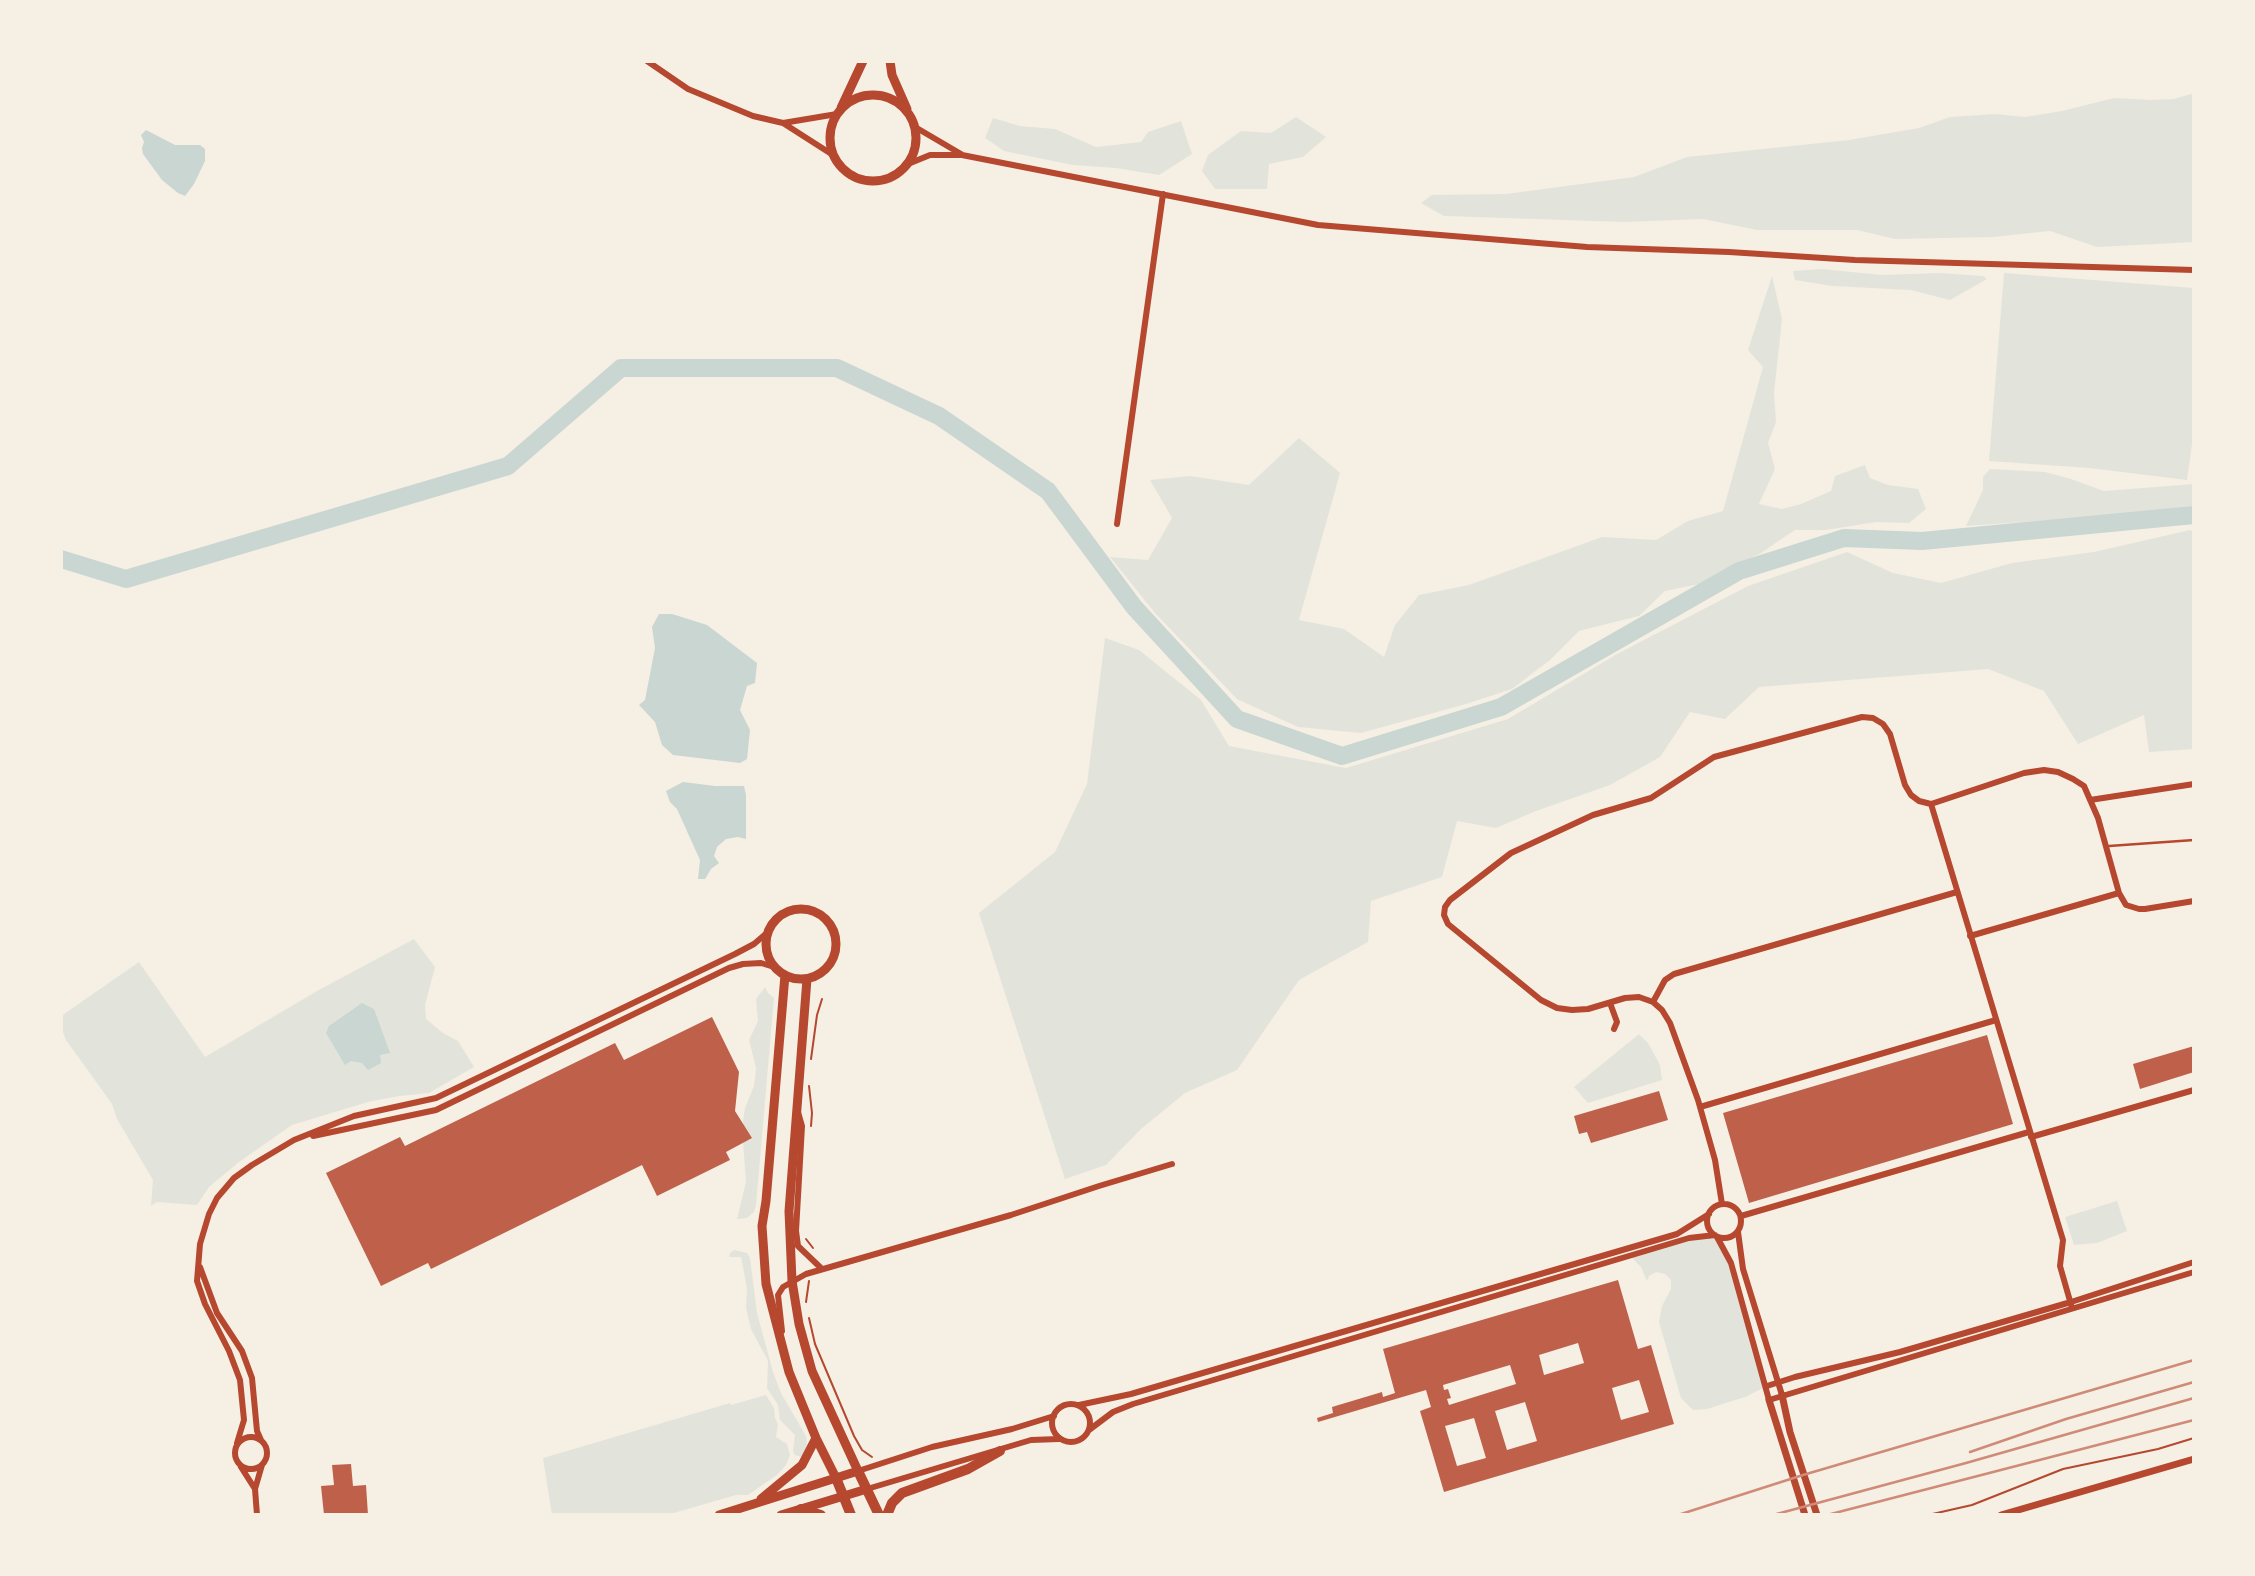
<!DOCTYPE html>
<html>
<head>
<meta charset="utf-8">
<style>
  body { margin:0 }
  #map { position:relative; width:2255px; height:1576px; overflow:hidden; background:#f6efe4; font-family:Overpass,sans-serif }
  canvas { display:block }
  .frame { position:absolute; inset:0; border:63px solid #f6efe4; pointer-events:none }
</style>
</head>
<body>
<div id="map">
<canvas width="2255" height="1576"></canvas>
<div class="frame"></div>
</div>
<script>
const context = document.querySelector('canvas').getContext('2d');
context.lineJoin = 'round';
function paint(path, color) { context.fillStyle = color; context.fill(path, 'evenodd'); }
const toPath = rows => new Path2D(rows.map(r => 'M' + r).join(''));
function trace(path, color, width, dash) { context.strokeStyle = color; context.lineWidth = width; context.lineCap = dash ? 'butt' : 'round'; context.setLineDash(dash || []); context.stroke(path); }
paint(toPath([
  [2194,93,2194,242,2097,247,2050,231,1993,237,1895,239,1857,230,1757,230,1703,219,1624,222,1444,216,1421,203,1432,195,1506,194,1634,177,1687,157,1849,140,1919,128,1950,117,1995,114,2025,117,2062,111,2114,98,2151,100,2174,99],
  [1296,117,1326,137,1303,157,1269,164,1267,189,1215,189,1202,171,1208,155,1241,131,1271,133],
  [993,118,1020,126,1055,129,1096,147,1141,142,1148,132,1181,121,1192,154,1159,175,1116,168,1073,165,1004,151,985,138],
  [1822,269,1882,275,1939,273,1983,276,1987,279,1950,300,1911,290,1832,286,1795,280,1793,271],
  [2004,273,2194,288,2194,430,2187,480,2089,468,1989,461],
  [1772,276,1782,319,1774,393,1776,422,1768,443,1775,469,1759,504,1782,509,1801,504,1831,491,1835,476,1865,465,1870,478,1888,485,1918,489,1926,509,1909,523,1876,522,1826,530,1795,530,1761,553,1699,584,1665,591,1639,616,1579,631,1550,660,1512,689,1466,704,1361,733,1298,727,1237,699,1155,613,1110,557,1148,560,1172,518,1150,480,1190,476,1249,485,1299,438,1340,473,1299,620,1344,629,1384,657,1395,625,1419,595,1469,585,1602,537,1656,540,1688,521,1723,511,1763,367,1748,350],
  [1990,469,2045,472,2071,479,2104,491,2194,484,2194,506,2097,517,1966,526,1983,490,1983,477],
  [2190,530,2194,532,2194,749,2149,752,2144,715,2078,744,2044,691,1988,669,1759,687,1725,719,1690,712,1660,757,1610,785,1536,811,1496,828,1457,821,1442,877,1371,901,1368,942,1299,980,1237,1070,1185,1093,1141,1129,1106,1165,1065,1179,979,913,1055,852,1087,784,1105,638,1139,650,1201,700,1229,746,1346,768,1508,719,1617,654,1748,586,1847,552,1893,573,1941,583,2012,563,2094,552],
  [414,939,435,967,425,1005,426,1019,443,1033,458,1041,474,1067,429,1093,399,1096,368,1102,292,1125,239,1162,209,1187,197,1205,157,1202,151,1206,153,1180,117,1119,112,1104,66,1040,61,1027,61,1016,139,962,205,1057,317,991],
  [765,987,768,993,774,998,756,1205,754,1212,747,1218,740,1219,737,1219,746,1182,742,1128,745,1108,754,1086,756,1068,749,1040,758,1021,756,999],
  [1639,1034,1648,1043,1660,1065,1662,1080,1588,1103,1574,1087],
  [2117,1201,2127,1231,2097,1243,2074,1245,2065,1217],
  [1715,1235,1727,1253,1767,1386,1745,1397,1707,1409,1693,1410,1681,1398,1659,1322,1662,1306,1671,1289,1671,1280,1665,1274,1656,1272,1649,1276,1647,1281,1641,1267,1630,1256,1689,1238],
  [734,1250,747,1253,750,1258,757,1313,773,1372,781,1393,806,1436,807,1445,802,1457,795,1455,793,1451,795,1435,780,1420,778,1405,767,1388,768,1361,751,1329,746,1308,747,1289,741,1257,729,1257,730,1253],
  [766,1395,774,1408,775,1418,778,1424,776,1437,787,1444,790,1455,786,1465,777,1475,748,1495,736,1495,667,1515,552,1515,543,1458,730,1403,731,1405]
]), '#e2e4dc');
paint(toPath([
  [146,130,175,145,200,145,205,149,205,161,194,184,185,196,178,193,162,180,143,154,142,148,144,142,141,135],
  [659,614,672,614,707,625,757,663,755,683,747,686,740,710,750,730,747,759,740,763,673,755,662,745,655,722,639,705,645,700,655,648,652,627],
  [683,782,715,786,744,786,746,795,746,839,738,837,726,839,717,847,714,856,719,863,711,869,705,879,698,879,700,860,677,809,670,802,666,791],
  [362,1003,374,1009,390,1053,380,1055,381,1063,368,1070,362,1063,351,1061,345,1065,326,1033,329,1026]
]), '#c9d6d2');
trace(toPath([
  [61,559,126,579,508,466,621,368,837,368,939,416,1048,491,1134,607,1237,719,1342,756,1501,707,1739,571,1844,538,1922,541,2194,515]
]), '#c9d6d2', 18);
paint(toPath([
  [712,1017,739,1072,735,1111,752,1138,726,1152,730,1160,657,1196,642,1165,431,1269,428,1263,381,1286,326,1173,400,1137,405,1146,615,1043,624,1060],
  [1987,1035,2013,1124,1749,1203,1723,1113],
  [2194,1046,2194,1072,2140,1089,2133,1064],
  [1659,1091,1668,1120,1591,1143,1587,1132,1579,1134,1574,1116],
  [1618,1280,1638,1349,1651,1345,1674,1424,1444,1492,1420,1411,1431,1407,1426,1390,1318,1422,1317,1418,1333,1413,1332,1407,1382,1392,1383,1397,1395,1393,1383,1349],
  [1578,1343,1584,1363,1544,1375,1539,1355],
  [1510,1365,1516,1384,1449,1405,1447,1399,1451,1398,1448,1389,1444,1390,1443,1385],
  [1639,1380,1649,1412,1621,1420,1612,1388],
  [1525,1402,1537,1441,1507,1450,1495,1411],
  [1474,1418,1486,1458,1457,1466,1445,1426],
  [351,1464,353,1486,366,1485,368,1515,324,1515,321,1486,334,1485,332,1465]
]), '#bf614a');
trace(toPath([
  [811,1059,817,1015,822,999],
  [809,1086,812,1113,811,1126],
  [806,1239,813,1248],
  [806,1302,809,1281],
  [809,1318,815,1344,854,1436,862,1450,872,1457],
  [1928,1515,1972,1505,2063,1469,2158,1449,2194,1438]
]), '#b5482f', 2);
trace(toPath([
  [2109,846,2194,840]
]), '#b5482f', 2.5);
trace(toPath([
  [647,61,688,89,753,116,783,123,833,155],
  [783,123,837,114],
  [915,127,961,154],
  [908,164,930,155,962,155,1318,225,1587,247,1729,252,1855,260,2194,270],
  [1117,524,1163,194],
  [2090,800,2194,784],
  [1931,804,2063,1240,2060,1266,2072,1308],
  [1970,936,2119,893],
  [1653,1002,1665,980,1674,974,1957,892],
  [1610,1003,1617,1022,1614,1029],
  [1700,1107,1996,1020],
  [798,1112,802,1126,796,1231,798,1246,822,1269],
  [313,1136,436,1110,729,968,743,964,761,963,774,967],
  [2031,1137,2194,1090],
  [1722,1204,1715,1160,1698,1100,1670,1023,1662,1010,1653,1002,1639,997,1625,998,1588,1009,1572,1010,1557,1008,1541,1000,1448,924,1444,915,1445,907,1450,900,1511,853,1593,815,1651,798,1714,757,1862,717,1873,718,1883,724,1890,734,1905,785,1911,795,1919,801,1931,804,2024,773,2044,770,2058,772,2073,779,2084,786,2098,818,2119,893,2126,905,2139,909,2145,909,2194,901],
  '1707 1221a17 17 0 1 1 34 0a17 17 0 1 1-34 0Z',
  [1741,1216,2029,1132],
  [1738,1232,1743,1269,1782,1395],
  [1717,1237,1731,1263,1769,1400,2194,1272],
  [200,1267,217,1313,242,1351,252,1378,257,1431,261,1440],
  [782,1331,778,1295,783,1287,806,1274,1011,1215,1099,1186,1172,1164],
  [1767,1386,1795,1377,1900,1352,2071,1302,2194,1262],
  '1052 1423a19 19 0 1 1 38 0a19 19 0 1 1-38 0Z',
  [1079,1405,1131,1394,1677,1234,1709,1214],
  [1089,1430,1113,1412,1133,1404,1689,1238,1715,1235],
  '235 1453a16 16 0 1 1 32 0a16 16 0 1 1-32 0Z',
  [237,1443,244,1420,240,1380,229,1351,205,1304,197,1281,200,1244,209,1214,217,1198,234,1178,252,1165,294,1140,354,1116,436,1098,735,954,754,944,768,932],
  [241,1467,255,1489],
  [858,1471,932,1447,1012,1429,1054,1416],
  [867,1489,1031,1440,1059,1439],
  [257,1515,255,1489,262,1465]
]), '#b5482f', 6);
trace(toPath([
  [1782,1395,1790,1432,1817,1515],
  [1769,1400,1805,1515],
  [2001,1515,2194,1459]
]), '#b5482f', 7);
trace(toPath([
  [890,61,892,75,907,109],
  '830 138a43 43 0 1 1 86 0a43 43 0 1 1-86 0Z',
  [841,108,863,61],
  '766 944a35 35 0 1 1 70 0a35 35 0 1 1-70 0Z',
  [785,975,766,1201,762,1226,766,1284,789,1372,816,1438,836,1478],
  [761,1499,802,1465,816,1438],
  [719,1515,858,1471,812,1371,799,1324,792,1281,789,1211,807,979],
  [781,1515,867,1489]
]), '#b5482f', 9);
trace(toPath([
  [858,1471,879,1515],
  [836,1478,851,1515],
  [801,1509,821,1515],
  [887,1515,892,1503,902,1493,968,1469,1000,1451]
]), '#b5482f', 10);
trace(toPath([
  [1970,1452,2066,1419,2194,1382],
  [1678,1515,1803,1475,2194,1360],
  [1773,1515,1966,1463,2194,1398],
  [1827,1515,2194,1420]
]), '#cf8b77', 2.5);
</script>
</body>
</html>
